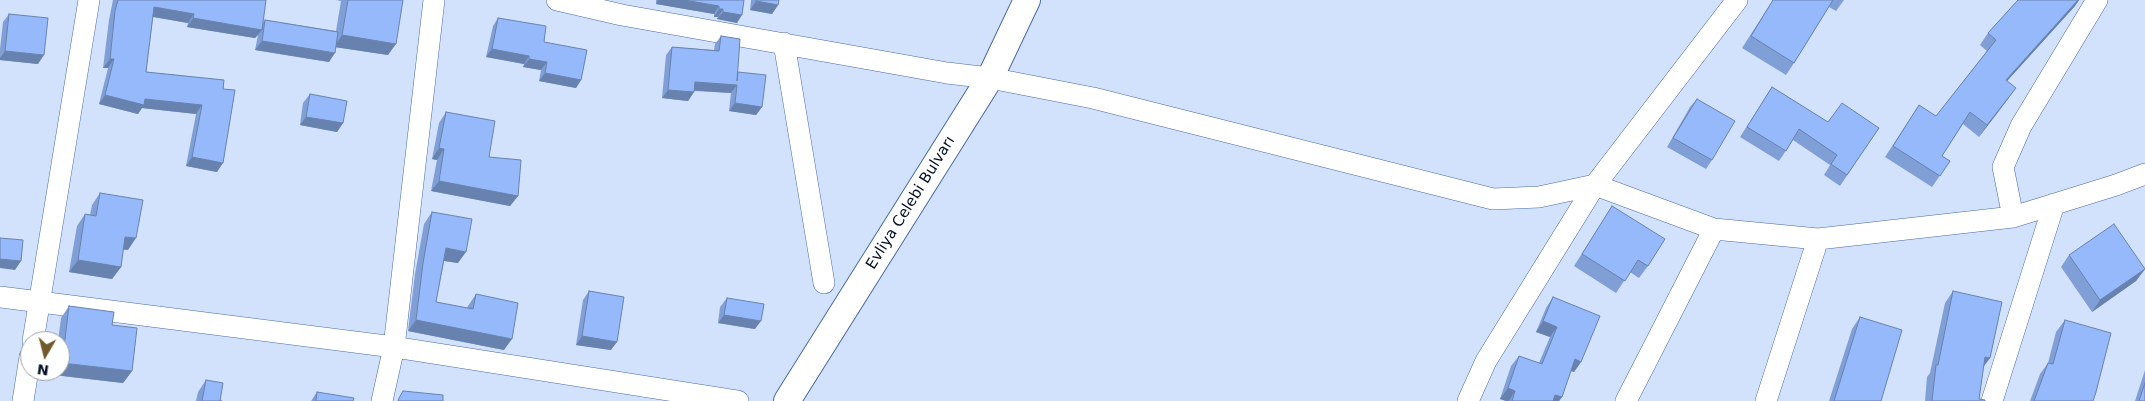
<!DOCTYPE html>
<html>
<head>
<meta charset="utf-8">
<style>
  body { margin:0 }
  #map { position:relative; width:2145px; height:401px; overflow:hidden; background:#d2e2fd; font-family:"DejaVu Sans",sans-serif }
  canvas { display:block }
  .north { position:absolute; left:20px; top:331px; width:50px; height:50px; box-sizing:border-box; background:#fff; border:1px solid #9b9fa9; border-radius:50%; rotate:188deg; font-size:14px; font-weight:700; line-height:20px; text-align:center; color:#051028 }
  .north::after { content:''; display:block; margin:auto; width:18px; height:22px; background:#725a2b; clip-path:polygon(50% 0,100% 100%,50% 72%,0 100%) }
</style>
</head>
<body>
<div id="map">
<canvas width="2145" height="401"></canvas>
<div class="north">N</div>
</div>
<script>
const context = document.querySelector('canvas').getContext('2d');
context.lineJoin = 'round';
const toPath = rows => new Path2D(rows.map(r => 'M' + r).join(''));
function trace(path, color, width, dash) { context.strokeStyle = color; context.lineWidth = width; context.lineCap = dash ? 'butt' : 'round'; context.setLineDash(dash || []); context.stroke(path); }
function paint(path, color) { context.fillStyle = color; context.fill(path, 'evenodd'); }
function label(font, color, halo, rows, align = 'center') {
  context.font = font + ' "DejaVu Sans",sans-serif'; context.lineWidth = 4; context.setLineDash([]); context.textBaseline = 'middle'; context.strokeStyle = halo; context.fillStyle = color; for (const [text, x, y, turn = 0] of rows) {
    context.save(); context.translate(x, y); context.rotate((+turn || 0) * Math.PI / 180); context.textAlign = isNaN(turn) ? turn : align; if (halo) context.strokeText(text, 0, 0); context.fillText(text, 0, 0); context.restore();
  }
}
const minor = toPath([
  [557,0,622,15,947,73,990,78,1093,98,1493,199,1539,197,1595,185,1714,229,1818,239,2013,217,2116,185,2145,174],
  [784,43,824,283],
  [2013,217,2003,167,2021,126,2097,0],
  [0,297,394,347,738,401],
  [33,341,89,0],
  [23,401,30,357],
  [382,401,394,347,434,0],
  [1468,401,1486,361,1595,185,1737,0],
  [1626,401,1714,229],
  [1766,401,1818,239],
  [1992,401,2054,204]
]);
const major = toPath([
  [787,401,990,78,1027,0]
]);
trace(minor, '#496aa7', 22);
trace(major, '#496aa7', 28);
trace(minor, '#fff', 21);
trace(major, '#fff', 26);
paint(toPath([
  [113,0,266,0,262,24,265,20,336,31,341,1,336,0,403,0,388,55,336,47,329,62,255,50,258,35,255,38,187,27,188,23,153,17,146,72,224,80,217,172,186,166,196,114,142,108,138,114,99,104,108,68,103,68,109,20],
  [656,0,744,0,737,23,717,19,718,17,714,17,714,14,656,4],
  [751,0,779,0,778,5,772,14,750,10],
  [1773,0,1844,0,1836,11,1829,7,1794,63,1786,75,1742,48],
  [2018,0,2079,0,2075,6,2007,81,2008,99,1979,137,1963,124,1942,156,1950,161,1932,187,1885,157,1919,105,1936,116,1987,51,1980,45,1988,33],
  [9,14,38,64,0,60,0,49,3,22],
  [498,18,544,42,581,80,576,88,539,81,541,70,523,67,524,64,486,57,493,26],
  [721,36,738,73,762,107,756,115,729,111,731,93,694,91,694,92,688,101,662,98,666,55,672,47,714,50,715,44],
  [1772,87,1828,122,1879,128,1840,186,1824,175,1830,165,1793,140,1779,161,1740,137],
  [310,94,343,123,337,132,300,125,303,103],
  [1697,99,1712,160,1706,169,1667,147,1690,107],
  [446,112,489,157,518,196,510,206,431,191,437,160,432,159,439,123],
  [100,193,128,250,123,249,121,267,112,279,69,272,77,226,85,214,90,215,92,205],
  [1612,206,1648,266,1639,278,1630,272,1616,293,1574,266],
  [432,212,458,263,444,261,436,302,467,308,468,306,476,294,504,350,408,331,415,274,424,224],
  [2069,255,2145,269,2136,281,2092,312,2061,267],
  [589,291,611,350,576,345,583,300],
  [1953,291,1990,358,1983,367,1979,399,1985,401,1925,401,1927,377,1930,373,1945,303],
  [1553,297,1581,362,1574,372,1571,371,1562,397,1559,401,1506,401,1500,399,1511,366,1519,356,1539,363,1550,337,1536,332,1546,308],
  [727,298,755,329,718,323,720,307],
  [69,306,112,325,132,371,123,383,54,375,55,371,60,371,60,341,58,341,61,318],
  [1860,317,1881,401,1829,401,1852,329],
  [2065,320,2093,401,2030,401,2040,374,2048,363,2056,332],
  [2145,370,2145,401,2135,401],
  [206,380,220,401,222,401,196,401,198,392],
  [317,392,353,401,311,401]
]), '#809fd7');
paint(toPath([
  [658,0,684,0,719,6,714,14,656,4],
  [2078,0,2079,0,2075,6,1998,91,2006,80],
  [756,1,778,5,772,14,750,10],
  [154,7,194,14,188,23,148,16],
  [719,9,723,9,718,17,714,17],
  [723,12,742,15,737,23,717,19],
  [193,18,262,30,255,38,187,27],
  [342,35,396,44,388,55,334,47],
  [262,41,335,53,329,62,255,50],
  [492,49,529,56,524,64,486,57],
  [5,51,44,55,38,64,0,60,0,58],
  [110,59,114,59,108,68,103,68],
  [529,59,547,62,541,70,523,67],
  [545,73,581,80,576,88,539,81],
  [695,82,737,85,731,93,689,90],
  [2016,88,2008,99,1979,137,1987,125],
  [668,90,694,92,688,101,662,98],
  [105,95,145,99,202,105,196,114,142,108,138,114,99,104],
  [735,103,762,107,756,115,729,111],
  [306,117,343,123,337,132,300,125],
  [439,148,444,149,437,160,432,159],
  [192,157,223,163,217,172,186,166],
  [439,181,518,196,510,206,431,191],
  [125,237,136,238,128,250,117,249],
  [446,248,466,252,458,263,438,260],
  [0,259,21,261,15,270,0,268],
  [78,260,121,267,112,279,69,272],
  [2145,269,2136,281,2092,312,2100,300],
  [724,315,761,321,755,329,718,323],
  [416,320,512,339,504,350,408,331],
  [1543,321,1557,327,1550,337,1536,332],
  [582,336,617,342,611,350,576,345],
  [1985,357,1990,358,1981,370],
  [1575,359,1581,362,1574,372,1568,370],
  [62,363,132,371,123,383,54,375,57,371,60,371,60,366],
  [1508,388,1515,391,1509,401,1506,401,1500,399],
  [1555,395,1562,397,1559,401,1551,401]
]), '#6882af');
const building = toPath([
  [118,0,266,0,262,30,193,18,194,14,154,7,146,72,224,80,223,89,235,90,223,163,192,157,202,105,145,99,144,105,105,95,114,59,110,59,115,11,118,0],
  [348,0,403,0,396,44,342,35,348,0],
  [684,0,744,0,742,15,723,12,723,9,719,9,719,6,684,0],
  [756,0,779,0,778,5,756,1,756,0],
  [1773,0,1833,0,1794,63,1751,36,1773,0],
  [2018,0,2078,0,2006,80,2016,88,1987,125,1970,112,1942,156,1950,161,1940,176,1893,146,1919,105,1936,116,1996,40,1988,33,2018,0],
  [9,14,48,18,44,55,5,51,9,14],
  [498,18,546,26,544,42,587,50,581,80,545,73,547,62,529,59,529,56,492,49,498,18],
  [265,20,338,32,335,53,262,41,265,20],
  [721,36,740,39,737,81,738,72,766,75,762,107,735,103,737,85,695,82,694,92,668,90,672,47,719,51,721,36],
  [1772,87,1828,122,1842,103,1879,128,1847,175,1831,164,1837,155,1799,129,1786,151,1747,127,1772,87],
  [310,94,347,101,343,123,306,117,310,94],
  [1697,99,1735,121,1712,160,1673,138,1697,99],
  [446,112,495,121,489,157,521,160,518,196,439,181,444,149,439,148,446,112],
  [100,193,143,200,136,238,125,237,121,267,78,260,85,214,96,216,100,193],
  [1612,206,1665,239,1648,266,1638,260,1625,281,1582,254,1612,206],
  [432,212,472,219,466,252,446,248,436,302,473,309,476,294,518,303,512,339,416,320,423,263,432,212],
  [2114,224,2145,269,2100,300,2069,255,2114,224],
  [0,238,23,240,21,261,0,259,0,238],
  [589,291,624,297,617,342,582,336,589,291],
  [1953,291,2002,302,1990,358,1985,357,1979,399,1985,400,1985,401,1932,401,1936,365,1938,365,1953,291],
  [1553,297,1600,316,1581,362,1575,359,1562,397,1555,395,1553,401,1512,401,1515,391,1508,388,1519,356,1542,364,1557,327,1543,321,1553,297],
  [727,298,764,304,761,321,724,315,727,298],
  [69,306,114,312,112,325,137,328,132,371,62,363,69,306],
  [1860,317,1902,330,1881,401,1834,401,1860,317],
  [2065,320,2111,333,2096,392,2093,401,2034,401,2048,363,2053,364,2065,320],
  [206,380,223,383,220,401,222,401,202,401,206,380],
  [2145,383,2145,401,2139,401,2145,383],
  [403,391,443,395,443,401,398,401,399,398,403,391],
  [317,392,354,398,353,401,316,401,317,392]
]);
paint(building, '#95b9fa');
trace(building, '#6882af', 1);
label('15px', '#051028', '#fff', [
  ["Evliya Celebi Bulvarı",911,203,-58]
]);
</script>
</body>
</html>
